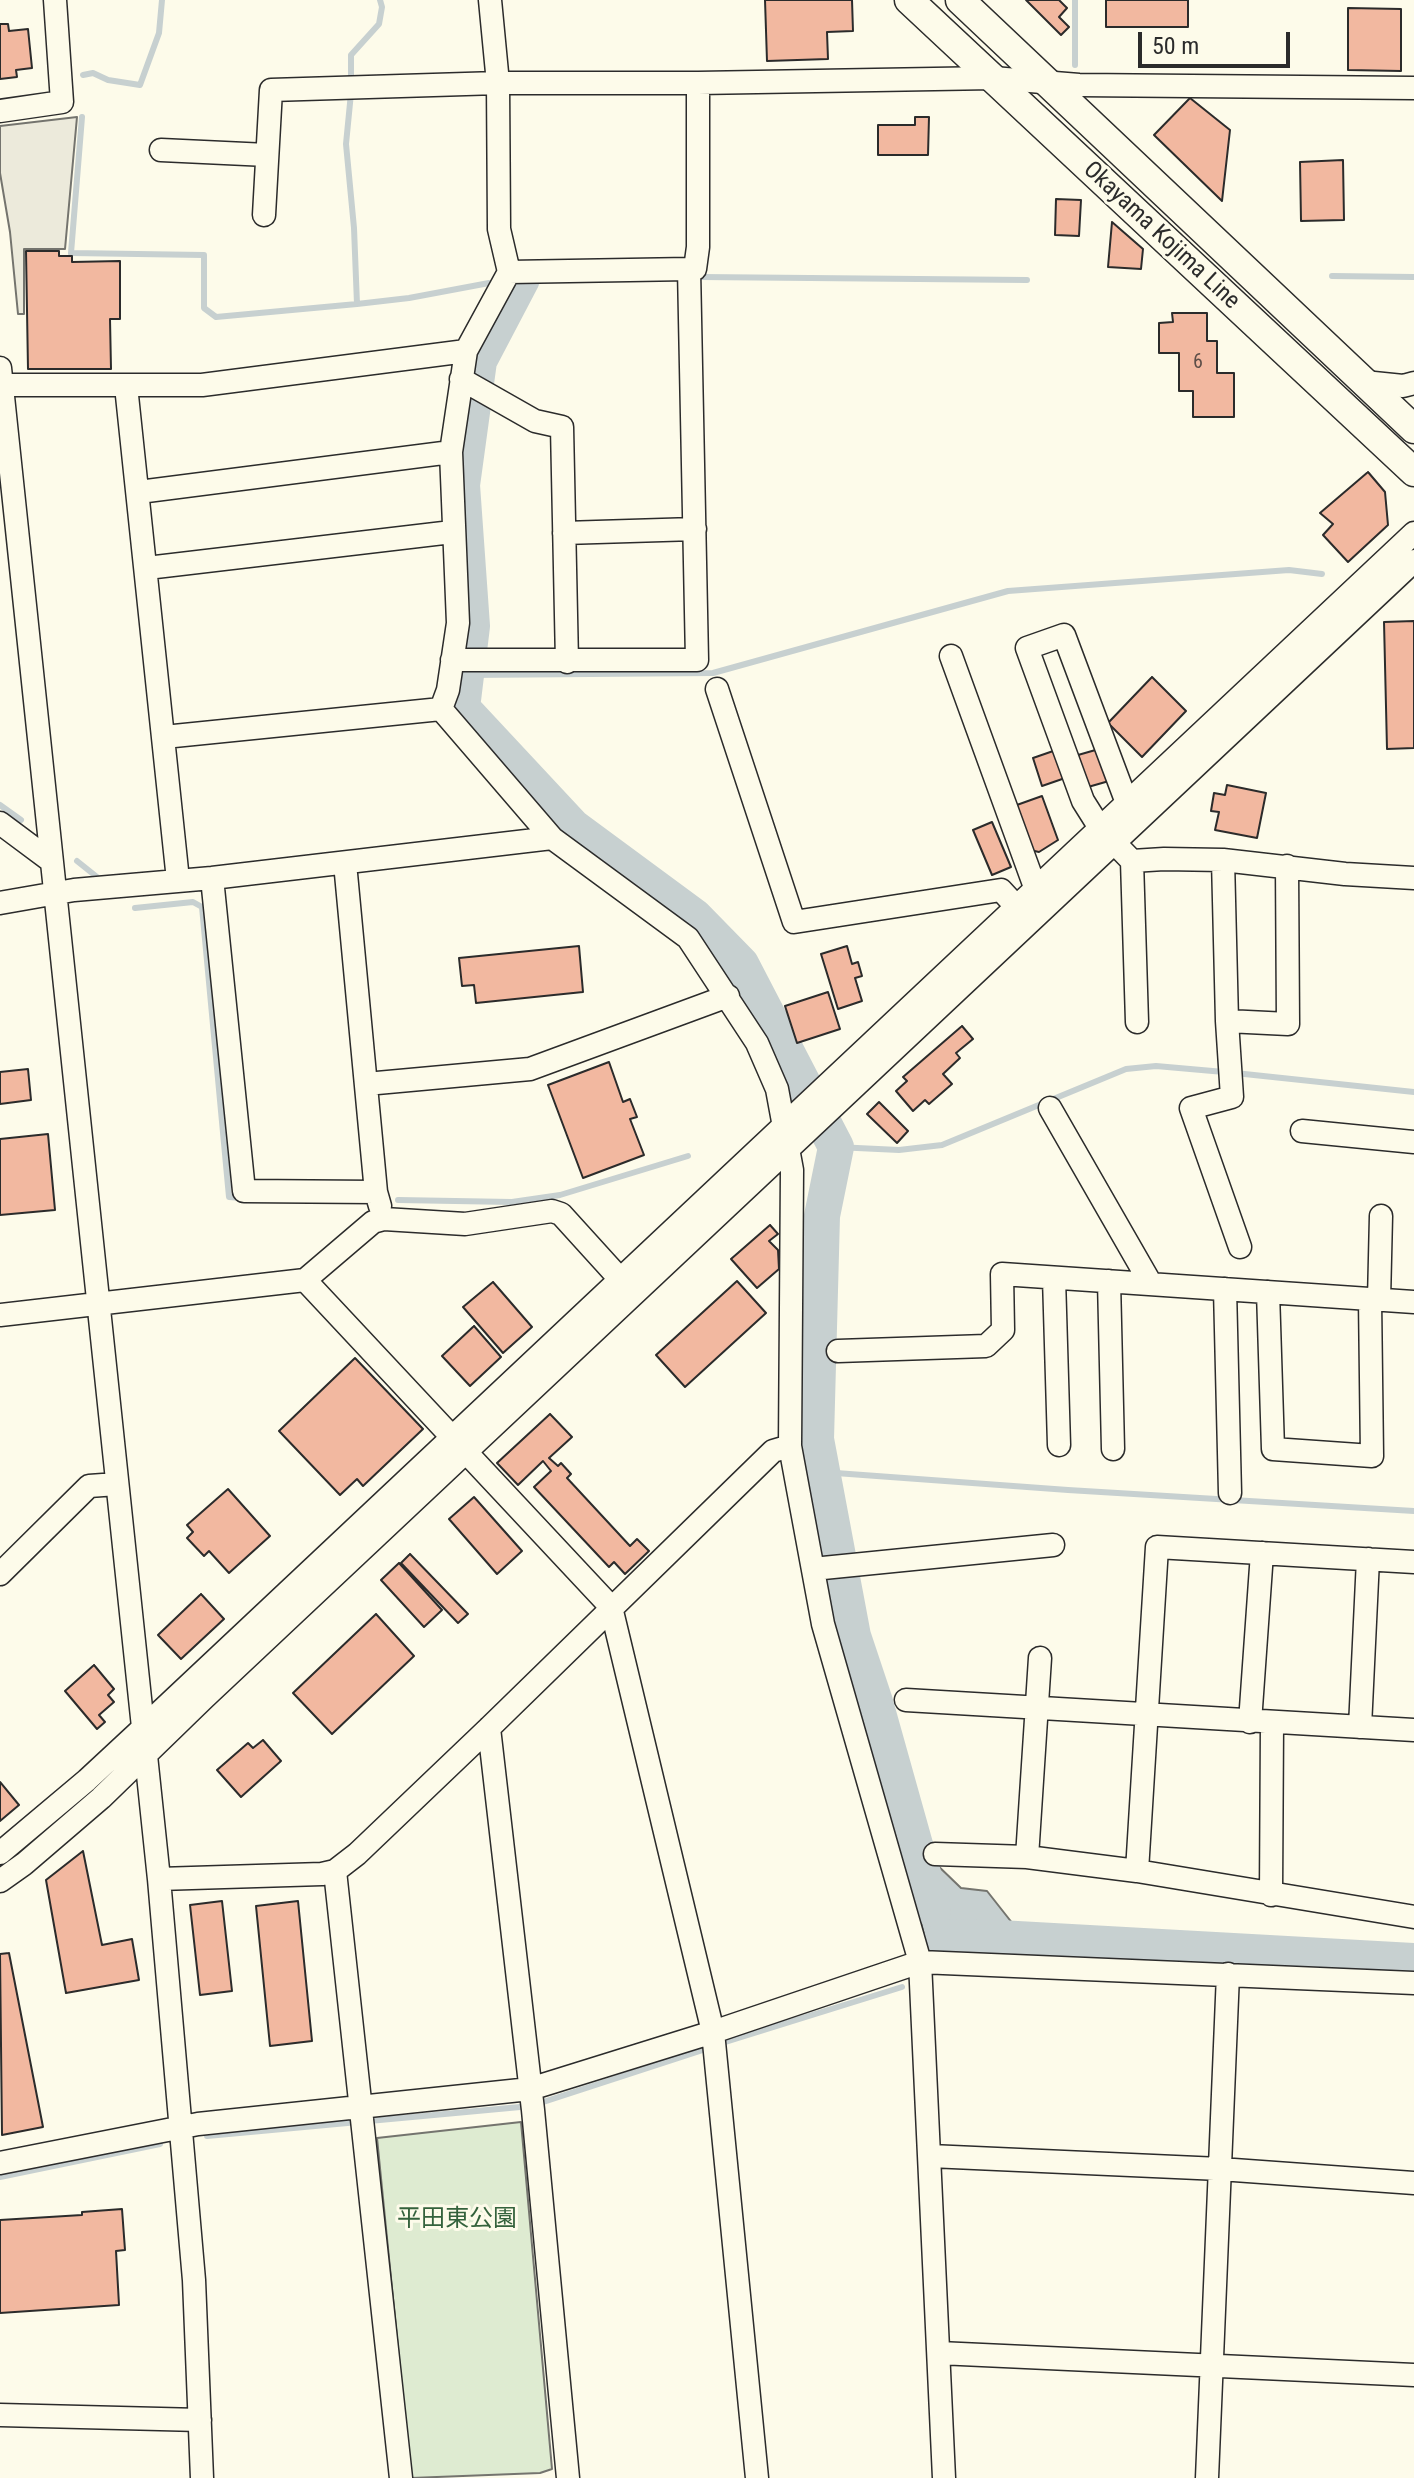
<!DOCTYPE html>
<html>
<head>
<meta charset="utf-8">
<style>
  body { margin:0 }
  #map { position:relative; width:1414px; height:2478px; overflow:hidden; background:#fdfbea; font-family:"Roboto Condensed",sans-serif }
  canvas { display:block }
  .scale { position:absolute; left:1138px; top:32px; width:152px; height:36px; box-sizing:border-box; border:4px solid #2b2b2b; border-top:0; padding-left:10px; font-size:24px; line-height:28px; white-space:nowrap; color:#2b2b2b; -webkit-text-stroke:6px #fdfbea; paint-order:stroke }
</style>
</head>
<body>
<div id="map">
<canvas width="1414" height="2478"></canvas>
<div class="scale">50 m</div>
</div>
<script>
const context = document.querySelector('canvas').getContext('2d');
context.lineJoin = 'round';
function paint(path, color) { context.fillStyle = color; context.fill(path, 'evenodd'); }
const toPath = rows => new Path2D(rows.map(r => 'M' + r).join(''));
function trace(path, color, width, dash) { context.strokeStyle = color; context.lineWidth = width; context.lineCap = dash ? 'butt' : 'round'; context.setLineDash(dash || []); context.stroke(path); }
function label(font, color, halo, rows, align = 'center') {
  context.font = font + ' "Roboto Condensed","Noto Sans JP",sans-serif'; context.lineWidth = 6; context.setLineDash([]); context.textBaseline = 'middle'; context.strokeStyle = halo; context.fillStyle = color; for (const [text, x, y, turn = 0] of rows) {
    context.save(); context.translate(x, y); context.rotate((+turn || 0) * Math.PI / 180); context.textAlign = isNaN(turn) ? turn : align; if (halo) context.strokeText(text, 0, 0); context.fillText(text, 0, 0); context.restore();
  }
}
const green = toPath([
  [521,2122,552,2469,540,2473,411,2478,377,2138,521,2122]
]);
paint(green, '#deebd1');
trace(green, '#74746e', 2);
const parking = toPath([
  [77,117,65,249,24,249,24,314,18,314,10,232,0,173,0,126,77,117]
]);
paint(parking, '#eceadb');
trace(parking, '#74746e', 2);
const water = toPath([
  [932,1860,961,1888,987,1891,1013,1924,1015,1958,942,1954,927,1947,907,1866,932,1860]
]);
paint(water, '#c7d0d0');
trace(water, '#74746e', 2);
trace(toPath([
  [1075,65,1075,0],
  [83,75,93,73,108,80,140,85,159,33,162,0],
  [351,78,351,55,379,24,382,7,380,0],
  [351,93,346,144,354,228,357,304,409,298,489,283],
  [82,117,71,253,204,255,204,308,216,317,357,304],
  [1332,276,1414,277],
  [701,277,1027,280],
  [467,675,713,673,1008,591,1289,570,1322,574],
  [0,805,21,820],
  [77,861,97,877],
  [135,908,193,902,202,907,229,1197,241,1198],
  [1235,1073,1414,1092],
  [836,1147,899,1150,942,1145,1126,1069,1156,1066,1224,1072],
  [398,1200,512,1202,560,1195,688,1156],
  [822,1472,1068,1490,1414,1511],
  [719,2044,902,1987],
  [207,2136,531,2106,709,2048],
  [0,2177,160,2144]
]), '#c7d0d0', 6);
trace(toPath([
  [522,279,479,361,462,485,472,626,462,708,573,827,695,917,741,964,836,1147,822,1216,816,1439,853,1636,875,1702,933,1909],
  [933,1951,944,1938,981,1937,1414,1961]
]), '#c7d0d0', 36);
const building = toPath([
  [765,0,852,0,853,31,827,32,828,59,767,61,765,0],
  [1026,0,1059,0,1067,8,1059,17,1069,27,1061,35,1026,0],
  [1106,0,1188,0,1188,27,1106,27,1106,0],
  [1348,8,1401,9,1401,71,1348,70,1348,8],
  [0,24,8,24,9,31,28,29,32,68,16,70,17,77,0,79,0,24],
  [1190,98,1230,130,1222,201,1154,135,1190,98],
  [915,117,929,117,928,155,878,155,878,125,915,125,915,117],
  [1343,160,1344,220,1301,221,1300,162,1343,160],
  [1056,199,1081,200,1079,236,1055,235,1056,199],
  [1112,222,1143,249,1141,269,1108,267,1112,222],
  [26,251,59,251,59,256,72,256,72,262,120,261,120,319,110,319,111,369,28,369,26,251],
  [1172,313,1207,313,1207,341,1217,341,1217,373,1234,373,1234,417,1193,417,1193,391,1179,391,1179,353,1159,353,1159,323,1173,322,1172,313],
  [1368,472,1385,492,1388,525,1348,562,1323,535,1333,524,1320,513,1368,472],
  [1414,621,1414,748,1387,749,1384,622,1414,621],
  [1152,677,1186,711,1142,757,1108,723,1152,677],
  [1059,749,1068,777,1042,786,1033,758,1059,749],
  [1099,749,1109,781,1088,787,1078,755,1099,749],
  [1227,785,1266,793,1257,838,1215,830,1219,812,1211,811,1214,793,1225,795,1227,785],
  [1042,796,1058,840,1039,852,1030,850,1014,806,1042,796],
  [992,822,1011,867,992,875,973,830,992,822],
  [579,946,583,992,476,1003,474,985,462,986,459,958,579,946],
  [847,946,852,964,858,962,862,976,855,978,862,1001,838,1009,821,954,847,946],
  [828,992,840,1029,797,1043,785,1006,828,992],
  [962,1026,973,1039,956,1053,960,1058,943,1074,952,1084,929,1104,925,1100,913,1111,896,1091,907,1081,903,1077,962,1026],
  [609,1062,623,1102,630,1099,637,1117,630,1119,644,1155,583,1178,548,1085,609,1062],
  [28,1069,31,1100,0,1104,0,1072,28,1069],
  [879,1102,908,1131,897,1143,867,1114,879,1102],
  [48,1134,55,1210,0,1215,0,1139,48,1134],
  [770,1225,778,1234,769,1241,778,1250,779,1269,757,1288,731,1259,770,1225],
  [737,1281,766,1313,685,1387,656,1355,737,1281],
  [493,1282,532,1327,503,1353,463,1307,493,1282],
  [474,1326,501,1357,470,1386,442,1356,474,1326],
  [355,1358,423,1429,363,1486,357,1479,340,1495,279,1431,355,1358],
  [550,1414,572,1437,549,1458,558,1466,561,1463,571,1474,567,1478,630,1546,637,1539,649,1551,625,1574,614,1562,609,1567,534,1487,551,1471,543,1461,518,1485,497,1463,550,1414],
  [228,1489,270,1536,229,1573,209,1551,204,1556,187,1538,193,1532,187,1525,228,1489],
  [474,1497,522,1551,497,1574,449,1519,474,1497],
  [410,1554,468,1614,458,1623,401,1563,410,1554],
  [399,1563,442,1610,424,1627,381,1580,399,1563],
  [201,1594,224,1619,181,1659,158,1635,201,1594],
  [376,1614,414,1656,332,1734,293,1693,376,1614],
  [94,1665,114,1689,108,1695,114,1702,99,1715,105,1722,97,1729,65,1691,94,1665],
  [263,1740,281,1761,241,1797,217,1770,248,1743,253,1748,263,1740],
  [0,1782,19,1805,0,1821,0,1782],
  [83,1851,102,1945,132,1939,139,1980,66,1993,46,1880,83,1851],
  [222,1901,232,1991,200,1995,190,1905,222,1901],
  [298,1901,312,2041,270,2046,256,1906,298,1901],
  [9,1953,43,2127,2,2135,0,1954,9,1953],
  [122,2209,125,2250,116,2251,119,2305,0,2313,0,2220,82,2215,82,2212,122,2209]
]);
paint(building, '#f2b8a0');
trace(building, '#2b2b2b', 2);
const minor = toPath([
  [0,111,62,102,55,0],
  [161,150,267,155],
  [264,215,271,90,498,83,698,83,993,78,1079,85,1414,88],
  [689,269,695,269,698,247,698,83],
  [0,368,159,1879,194,2280,202,2478],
  [461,379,535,421,562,427,567,662],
  [1364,382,1403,386,1414,383],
  [0,385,202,385,466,351],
  [126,386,178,880],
  [139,492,451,452],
  [564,533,695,529],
  [147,568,452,532],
  [951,656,1035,887],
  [452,660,697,660,689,269,509,272],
  [717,689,794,922,1001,890,1026,917],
  [441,709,552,838,688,938,757,1043,777,1089,792,1170,790,1446,823,1624,920,1962,944,2478],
  [441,709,448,690,458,623,451,452,466,351,509,272,499,229,498,83,490,0],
  [164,737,441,709],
  [1127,803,1064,635,1027,648,1083,801,1100,828,1132,861,1164,859,1223,860,1345,874,1414,878],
  [0,823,51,861],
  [1223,860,1227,1021,1288,1024,1287,866],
  [1132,861,1137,1022],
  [345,863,376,1192,380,1206],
  [212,878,244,1191,376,1192],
  [0,903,74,890,212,878,552,838],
  [1227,1021,1232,1097,1191,1108,1240,1247],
  [366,1084,530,1069,728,996],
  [1050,1108,1151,1284],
  [1302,1131,1414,1142],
  [1054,1278,1059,1445],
  [305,1280,373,1222,384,1219,465,1224,552,1211,561,1214,620,1279],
  [1109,1281,1113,1449],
  [1225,1289,1230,1493],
  [1268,1292,1273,1449,1372,1456,1370,1299],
  [1379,1300,1381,1216],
  [0,1315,305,1280,611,1607,713,2032,757,2478],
  [838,1351,986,1346,1003,1330,1002,1274,1414,1302],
  [813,1569,1053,1545],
  [0,1574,89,1486,117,1484],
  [906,1700,1414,1730],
  [1250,1722,1262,1553],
  [1360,1727,1368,1559],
  [489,1728,533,2110,568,2478],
  [0,1853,87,1780,143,1728,1414,533],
  [935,1854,1027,1857,1137,1871,1414,1917],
  [1027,1857,1040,1658],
  [335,1871,401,2478],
  [1137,1871,1157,1547,1414,1562],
  [159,1879,322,1874,335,1871,357,1854,489,1728,773,1451,790,1446],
  [0,1881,24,1864,101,1798,204,1698,1414,561],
  [1271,1895,1272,1723],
  [930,2156,1220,2169,1414,2183],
  [0,2163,198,2124,530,2089,713,2032,920,1962,1414,1983],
  [939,2353,1414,2375],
  [0,2415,200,2420],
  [1207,2478,1228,1974]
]);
const major = toPath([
  [909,0,1414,472],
  [960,0,1414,429]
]);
trace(minor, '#2b2b2b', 25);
trace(major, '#2b2b2b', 31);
trace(minor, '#fdfbea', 22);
trace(major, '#fdfbea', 28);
label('20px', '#5d4e48', null, [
  ["6",1198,363]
]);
label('24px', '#2b2b2b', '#fdfbea', [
  ["Okayama Kojima Line",1161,236,43]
]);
label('24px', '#34623c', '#fdfbea', [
  ["平田東公園",457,2220]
]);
</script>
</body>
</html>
